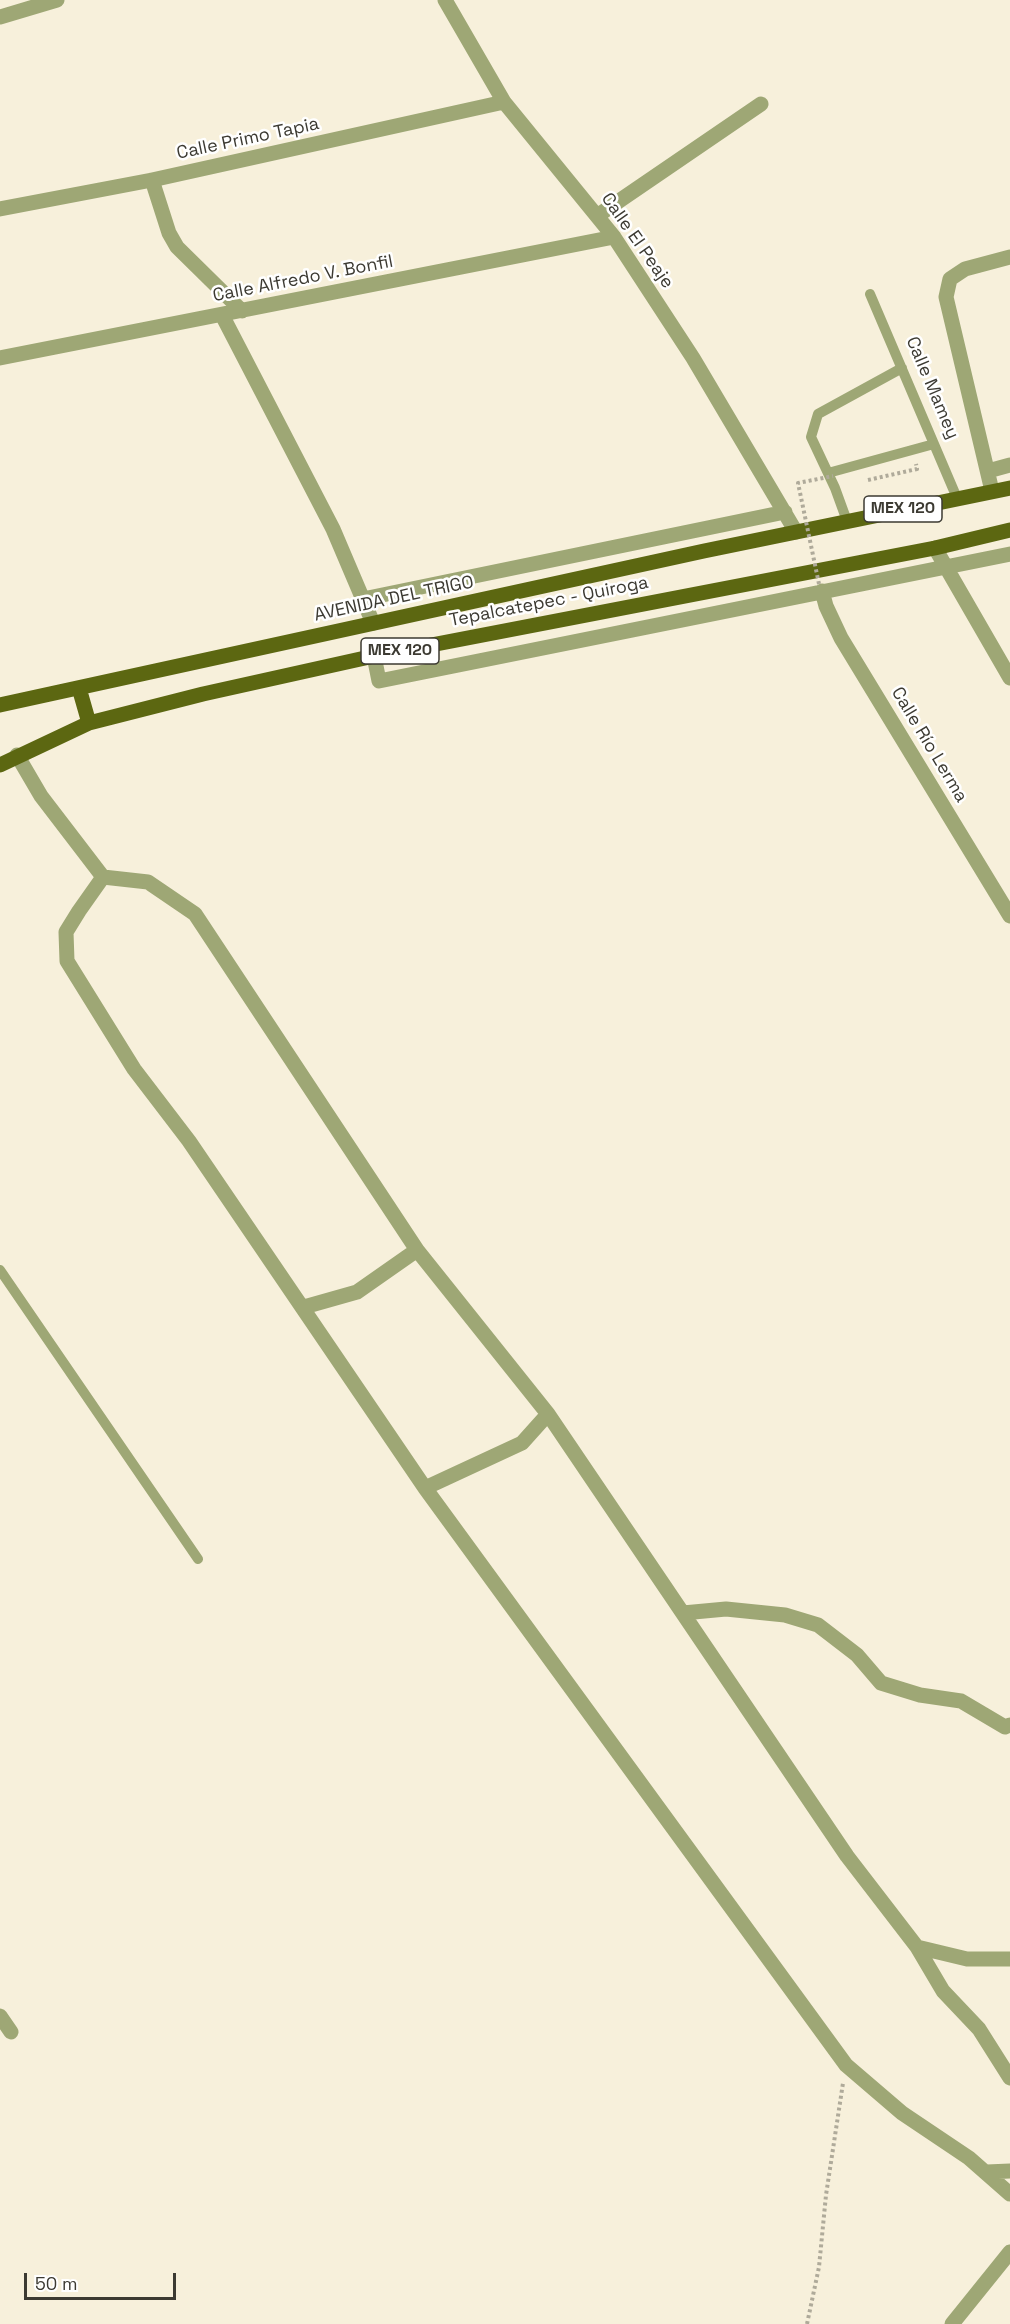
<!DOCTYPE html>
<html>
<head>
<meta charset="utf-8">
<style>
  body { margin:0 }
  #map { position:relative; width:1010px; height:2324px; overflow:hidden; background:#f7f0db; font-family:"Space Grotesk",sans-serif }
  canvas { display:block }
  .scale { position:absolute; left:24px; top:2273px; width:152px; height:27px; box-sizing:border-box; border:3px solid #3c3a32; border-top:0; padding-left:8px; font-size:18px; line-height:21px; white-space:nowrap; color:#3c3a32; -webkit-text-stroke:4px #fff; paint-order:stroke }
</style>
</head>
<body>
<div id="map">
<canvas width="1010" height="2324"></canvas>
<div class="scale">50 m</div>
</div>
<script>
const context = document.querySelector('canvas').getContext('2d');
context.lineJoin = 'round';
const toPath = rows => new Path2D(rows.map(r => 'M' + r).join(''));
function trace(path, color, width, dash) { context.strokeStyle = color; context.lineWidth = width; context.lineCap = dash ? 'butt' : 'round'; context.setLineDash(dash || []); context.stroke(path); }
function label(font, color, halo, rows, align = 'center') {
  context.font = font + ' "Space Grotesk",sans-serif'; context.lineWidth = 5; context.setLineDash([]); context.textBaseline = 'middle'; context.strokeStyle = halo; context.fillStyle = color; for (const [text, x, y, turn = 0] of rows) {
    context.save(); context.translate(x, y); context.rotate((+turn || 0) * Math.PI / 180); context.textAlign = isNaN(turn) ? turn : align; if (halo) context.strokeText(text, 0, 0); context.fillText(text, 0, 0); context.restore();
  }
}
trace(toPath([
  [868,480,917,469,916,464],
  [807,2324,819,2267,826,2195,843,2083]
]), '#afaa9a', 4, [3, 3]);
trace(toPath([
  [870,294,957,498],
  [828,473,934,444],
  [847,521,835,488,811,437,818,414,902,368],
  [0,1270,198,1559]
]), '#9ea775', 10);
trace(toPath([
  [445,0,504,102,614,237,693,358,796,532],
  [0,17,57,0],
  [152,180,169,233,177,247,242,311],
  [0,209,152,180,504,102],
  [597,216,761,104],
  [222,315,333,529,373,623],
  [0,358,614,237],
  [988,471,1010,465],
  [992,491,946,297,950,279,965,269,1010,257],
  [935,548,1010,678],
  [822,591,826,606,841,638,1010,916],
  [363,599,785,512],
  [374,656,379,681,1010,554],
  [17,755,41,796,103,877],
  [304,1307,357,1292,417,1250],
  [425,1488,522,1443,548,1414],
  [683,1613,726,1609,785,1615,818,1625,857,1655,881,1683,920,1695,961,1701,1005,1727,1010,1725],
  [917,1947,967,1959,1010,1959],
  [0,2016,11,2032],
  [1010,2078,979,2029,943,1991,917,1947,847,1856,548,1414,417,1250,195,914,148,882,103,877,79,911,66,932,67,961,134,1069,189,1141,425,1488,846,2065,902,2113,969,2158,1010,2194],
  [987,2172,1010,2171],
  [952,2324,1010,2252]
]), '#9ea775', 15);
trace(toPath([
  [79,688,89,723],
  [0,705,704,551,1010,488],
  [0,765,89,723,203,694,374,656,935,548,1010,530]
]), '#5c6711', 15);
trace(toPath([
  [819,584,798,483,833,476]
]), '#afaa9a', 4, [3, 3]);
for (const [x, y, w] of [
  [903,509,78],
  [400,651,78]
]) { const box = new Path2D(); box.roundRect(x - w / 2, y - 13, w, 26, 4.5); context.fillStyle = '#fff'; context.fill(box); trace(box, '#3c3a32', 1.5); }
label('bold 16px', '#3c3a32', null, [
  ["MEX 120",903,509],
  ["MEX 120",400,651]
]);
label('18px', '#3c3a32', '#fff', [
  ["Calle Primo Tapia",248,139,-12],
  ["Calle El Peaje",637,241,55],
  ["Calle Alfredo V. Bonfil",303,279,-11],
  ["Calle Mamey",932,388,67],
  ["AVENIDA DEL TRIGO",394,599,-12],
  ["Tepalcatepec - Quiroga",549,602,-11],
  ["Calle Río Lerma",929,745,59]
]);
</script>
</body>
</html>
